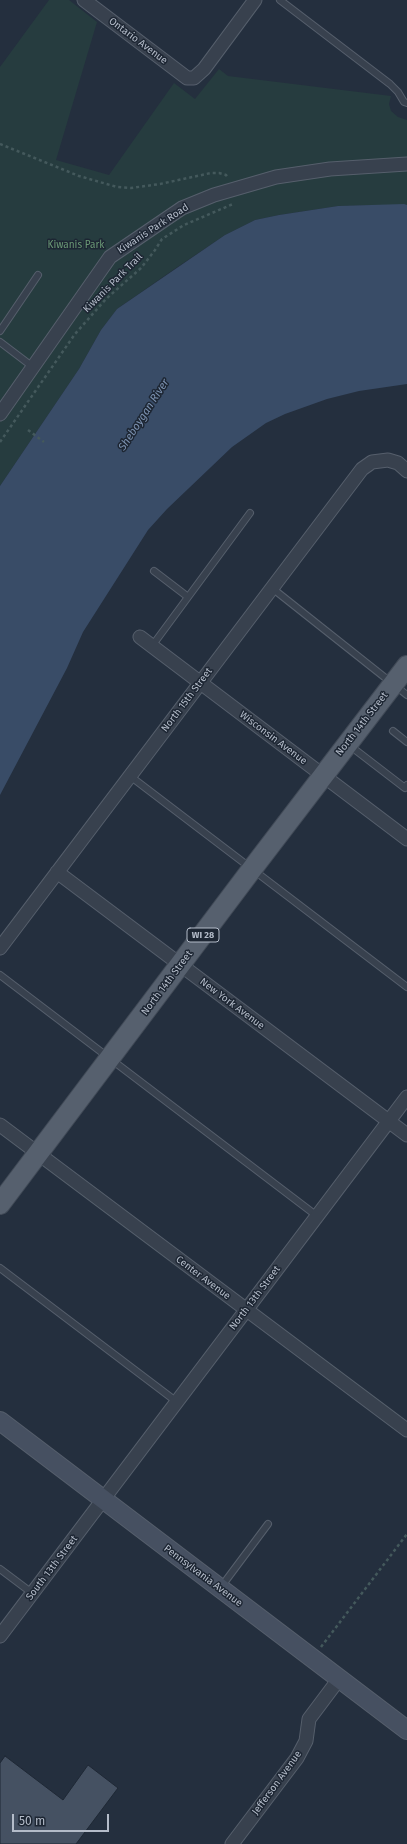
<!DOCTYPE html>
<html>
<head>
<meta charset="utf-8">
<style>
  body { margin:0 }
  #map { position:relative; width:407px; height:1844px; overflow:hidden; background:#242f3e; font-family:"Fira Sans",sans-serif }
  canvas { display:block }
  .scale { position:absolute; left:12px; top:1814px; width:97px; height:18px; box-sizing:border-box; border:2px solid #b4bcc9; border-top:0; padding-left:5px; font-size:12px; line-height:14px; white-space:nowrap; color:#b4bcc9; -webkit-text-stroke:3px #1d2633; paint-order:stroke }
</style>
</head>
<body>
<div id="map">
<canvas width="407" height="1844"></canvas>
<div class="scale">50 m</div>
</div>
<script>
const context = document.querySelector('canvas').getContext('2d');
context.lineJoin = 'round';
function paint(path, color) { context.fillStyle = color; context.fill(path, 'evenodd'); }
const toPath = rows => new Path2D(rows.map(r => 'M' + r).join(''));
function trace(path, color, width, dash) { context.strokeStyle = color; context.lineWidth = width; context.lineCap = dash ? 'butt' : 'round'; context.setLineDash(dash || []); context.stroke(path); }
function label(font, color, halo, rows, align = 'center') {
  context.font = font + ' "Fira Sans",sans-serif'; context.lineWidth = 3; context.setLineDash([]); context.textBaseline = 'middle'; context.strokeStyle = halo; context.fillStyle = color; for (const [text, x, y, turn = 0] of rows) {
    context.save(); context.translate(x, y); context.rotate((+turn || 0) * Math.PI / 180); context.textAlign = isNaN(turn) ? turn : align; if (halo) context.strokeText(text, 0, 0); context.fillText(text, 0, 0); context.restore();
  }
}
paint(toPath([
  [49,0,69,0,97,22,56,160,109,175,174,83,195,99,219,69,228,76,391,96,389,104,391,111,398,117,407,120,407,205,338,206,279,215,255,220,225,235,170,272,117,309,101,330,79,369,0,486,0,67]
]), '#263c3f');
paint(toPath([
  [404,204,407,205,407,384,359,391,327,399,285,414,266,423,232,447,167,509,148,530,83,632,67,668,0,795,0,486,79,369,101,330,117,309,225,235,255,220,279,215,338,206]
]), '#394c67');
const building = toPath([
  [5,1756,63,1800,88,1765,118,1788,76,1844,0,1844,0,1763,5,1756]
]);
paint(building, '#455162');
trace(building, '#1f2835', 1);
const lane = toPath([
  [280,0,390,84,398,92,404,102,407,103],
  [0,331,38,275],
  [0,342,33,367],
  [154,571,188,597],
  [272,588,407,695],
  [152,646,250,513],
  [393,731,407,742],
  [349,745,405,788,407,785],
  [130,776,407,987],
  [0,975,317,1216],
  [0,1268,177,1402],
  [0,1569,32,1593],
  [221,1587,268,1524]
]);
const street = toPath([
  [84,0,187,78,194,78,204,69,255,0],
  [0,414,110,257,182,208,214,195,276,177,330,169,407,164],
  [140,637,407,839],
  [57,872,407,1135],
  [0,948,362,469,372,462,388,460,398,463,407,471],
  [0,1125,407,1430],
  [0,1636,407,1097],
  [232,1844,297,1758,306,1741,309,1719,339,1679]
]);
const secondary = toPath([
  [0,1421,407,1730]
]);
const primary = toPath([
  [0,1204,252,869,407,666]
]);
trace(lane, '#565f6c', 8);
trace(street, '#565f6c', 15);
trace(secondary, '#565f6c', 20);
trace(primary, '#414a57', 22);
trace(toPath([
  [0,144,79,176,117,187,131,188,160,184,211,173,219,173,226,175,228,178],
  [28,430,44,442],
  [0,442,75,334,106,299,141,268,155,250,162,239,184,225,233,204],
  [321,1647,407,1534]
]), '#44595c', 2.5, [3, 3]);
trace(lane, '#38414e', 6);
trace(street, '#38414e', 13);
trace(secondary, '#465061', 18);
trace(primary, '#56606e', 20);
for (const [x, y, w] of [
  [203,935,32]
]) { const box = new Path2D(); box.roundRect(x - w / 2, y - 7, w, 14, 3); context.fillStyle = '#1d2633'; context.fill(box); trace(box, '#b4bcc9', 1); }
label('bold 9px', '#b4bcc9', null, [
  ["WI 28",203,935]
]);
label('10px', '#b4bcc9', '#1d2633', [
  ["Ontario Avenue",138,41,37],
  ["Kiwanis Park Road",153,229,-33],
  ["Kiwanis Park Trail",113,283,-45],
  ["North 15th Street",187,700,-53],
  ["North 14th Street",362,724,-52],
  ["Wisconsin Avenue",273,738,37],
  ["North 14th Street",167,983,-53],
  ["New York Avenue",232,1004,37],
  ["Center Avenue",203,1278,37],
  ["North 13th Street",255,1298,-53],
  ["South 13th Street",52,1568,-53],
  ["Pennsylvania Avenue",203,1576,37],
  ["Jefferson Avenue",277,1783,-54]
]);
label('10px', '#6b9a76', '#1d2633', [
  ["Kiwanis Park",76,245]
]);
label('italic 11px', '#7c92b1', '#1d2633', [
  ["Sheboygan River",144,415,-57]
]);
</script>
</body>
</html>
